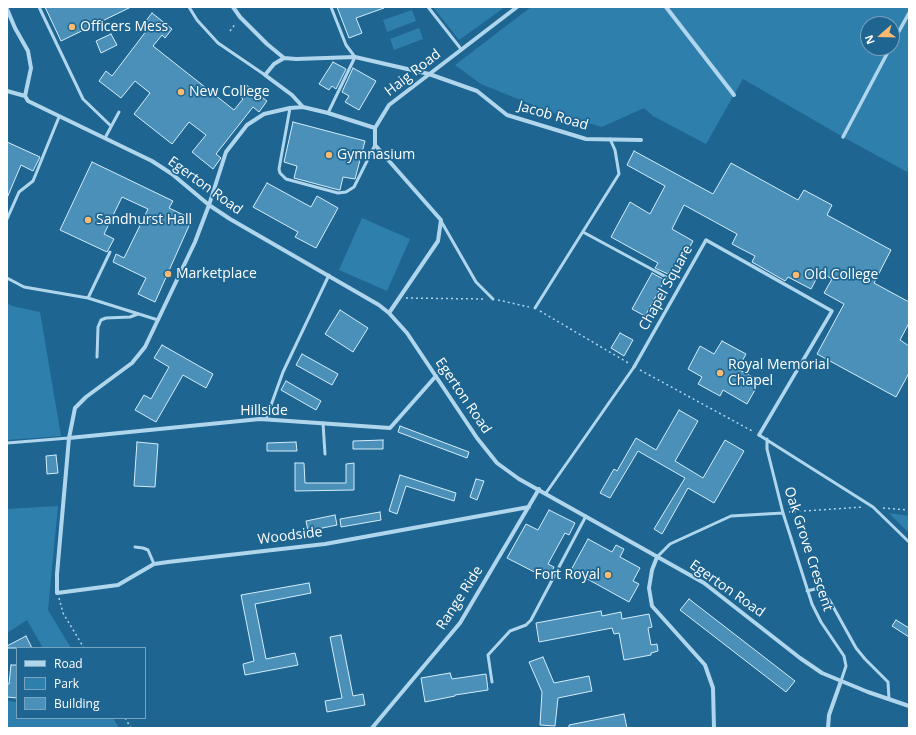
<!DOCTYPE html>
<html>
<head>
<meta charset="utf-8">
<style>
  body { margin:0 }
  #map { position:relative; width:916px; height:735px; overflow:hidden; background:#1e6591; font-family:"Open Sans",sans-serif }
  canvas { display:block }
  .frame { position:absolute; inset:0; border:8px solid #fff; pointer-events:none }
  .legend { position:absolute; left:16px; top:647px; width:130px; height:72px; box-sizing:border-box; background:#1e6591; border:1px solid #78a3bd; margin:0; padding:5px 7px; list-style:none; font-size:12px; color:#fff }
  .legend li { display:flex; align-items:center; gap:8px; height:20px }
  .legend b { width:20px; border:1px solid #78a3bd }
  .north { position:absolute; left:860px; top:16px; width:40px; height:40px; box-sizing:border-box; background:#1e6591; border:1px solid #78a3bd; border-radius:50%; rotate:250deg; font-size:11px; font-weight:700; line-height:16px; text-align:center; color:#fff }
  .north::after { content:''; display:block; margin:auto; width:14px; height:18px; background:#fcba6e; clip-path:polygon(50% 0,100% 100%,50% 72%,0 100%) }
</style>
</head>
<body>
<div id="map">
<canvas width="916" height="735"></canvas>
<div class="frame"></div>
<ul class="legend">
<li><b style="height:5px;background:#afd6ed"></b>Road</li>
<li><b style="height:11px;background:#2f7fad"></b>Park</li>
<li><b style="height:11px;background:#4b90b9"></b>Building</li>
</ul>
<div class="north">N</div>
</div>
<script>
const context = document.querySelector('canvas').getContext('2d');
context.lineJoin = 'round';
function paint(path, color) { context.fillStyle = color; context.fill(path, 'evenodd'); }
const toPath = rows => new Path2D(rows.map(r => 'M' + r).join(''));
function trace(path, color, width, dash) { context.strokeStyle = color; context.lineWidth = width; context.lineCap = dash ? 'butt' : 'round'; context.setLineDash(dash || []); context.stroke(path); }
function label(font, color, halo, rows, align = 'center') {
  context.font = font + ' "Open Sans",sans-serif'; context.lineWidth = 3.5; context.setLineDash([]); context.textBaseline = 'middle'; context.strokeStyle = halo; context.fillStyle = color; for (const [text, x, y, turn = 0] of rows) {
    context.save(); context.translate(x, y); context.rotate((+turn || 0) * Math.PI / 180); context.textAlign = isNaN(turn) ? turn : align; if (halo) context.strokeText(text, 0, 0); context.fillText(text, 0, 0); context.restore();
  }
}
paint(toPath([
  [433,7,505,7,459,40],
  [531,7,909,7,909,173,843,137,743,79,706,144,653,116,644,108,602,127,550,112,481,84,455,65],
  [868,24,892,24,892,48,868,48],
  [412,10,416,21,387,32,383,20],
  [419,28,423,39,394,50,390,39],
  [362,218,410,239,387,291,339,270],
  [7,303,12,306,40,312,61,436,7,440],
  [58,506,48,610,71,648,43,648,27,620,7,633,7,509],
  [889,513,909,516,909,533],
  [7,701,17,702,17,718,113,718,119,728,7,728]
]), '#2f7fad');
const building = toPath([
  [45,7,131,7,61,41,45,7],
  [337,7,383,7,384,8,356,18,362,33,349,38,337,7],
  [152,13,172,29,165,38,162,35,153,46,234,110,243,99,237,94,245,84,267,101,259,112,253,107,216,154,221,158,213,169,192,152,206,135,189,122,172,144,134,114,150,93,135,81,121,98,99,81,106,71,112,76,150,26,145,22,152,13],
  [111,34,117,45,101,53,96,41,111,34],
  [333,62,346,69,336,89,332,86,329,90,319,84,333,62],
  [353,68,376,81,359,110,345,102,349,96,342,92,353,68],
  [293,122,365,141,355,179,343,177,340,190,339,190,294,178,297,166,284,162,293,122],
  [7,142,40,157,33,171,21,165,7,198,7,142],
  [634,151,713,194,731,163,798,200,804,190,832,205,827,215,891,250,874,283,909,302,909,323,900,340,909,346,909,373,896,397,817,354,844,304,824,293,832,279,820,272,811,289,788,277,785,281,752,262,755,256,732,244,737,234,684,205,672,229,693,241,676,273,670,270,668,274,655,268,658,263,611,237,630,202,650,214,665,186,627,165,634,151],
  [92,162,173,201,169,208,192,219,155,302,138,294,146,278,113,262,116,254,124,258,148,209,122,197,104,234,114,239,107,252,60,230,92,162],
  [267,183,311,207,317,196,338,208,316,248,295,237,298,232,253,207,267,183],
  [652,273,665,280,645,316,632,309,652,273],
  [340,310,368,328,353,352,325,334,340,310],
  [620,333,633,340,624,356,611,348,620,333],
  [722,341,746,354,738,369,760,381,747,404,723,390,720,396,698,384,702,377,688,369,700,346,714,354,722,341],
  [162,345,213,374,206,388,183,375,156,422,135,410,144,395,151,399,169,367,154,358,162,345],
  [302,354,338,374,332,385,296,365,302,354],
  [286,381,321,401,316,410,281,390,286,381],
  [679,410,698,421,675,461,703,478,725,440,744,451,714,503,688,488,662,534,654,529,685,478,638,451,610,498,600,493,614,469,617,471,636,438,656,450,679,410],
  [400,426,469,452,467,458,398,432,400,426],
  [383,440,383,449,353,449,353,441,383,440],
  [137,442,158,444,155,487,134,486,137,442],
  [296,442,297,451,267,451,267,443,296,442],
  [56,455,58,473,47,474,46,456,56,455],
  [295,463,304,463,305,483,346,483,346,464,354,463,354,490,295,491,295,463],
  [400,475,456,493,454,501,406,486,397,514,389,511,400,475],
  [476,479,484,481,477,500,470,497,476,479],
  [549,510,575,523,569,535,565,533,548,564,554,567,548,579,507,558,526,524,538,530,549,510],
  [380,512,381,520,341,527,340,519,380,512],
  [335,515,337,525,308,531,306,521,335,515],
  [588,539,612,552,616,545,624,549,620,557,640,568,633,581,639,584,629,602,571,570,588,539],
  [309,583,311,593,255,604,266,659,295,653,298,665,245,675,243,664,254,661,241,595,309,583],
  [689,599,795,681,786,692,680,610,689,599],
  [601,611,602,616,621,612,622,619,649,614,652,627,648,628,651,645,657,644,658,651,651,653,651,655,624,660,619,633,614,634,612,628,539,642,536,623,601,611],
  [896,620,909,628,909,637,892,626,896,620],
  [341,635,353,696,363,694,365,705,327,712,325,701,342,698,330,637,341,635],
  [26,636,32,648,7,648,7,646,26,636],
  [543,657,554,683,589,676,592,691,558,698,555,726,540,725,542,692,529,662,543,657],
  [11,665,17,665,17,698,7,697,7,684,9,684,11,665],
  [450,673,452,679,486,674,488,690,455,695,455,696,425,702,421,678,450,673],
  [624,714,627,728,569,728,569,725,624,714]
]);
paint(building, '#4b90b9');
trace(building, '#d5ecfa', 1);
trace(toPath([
  [230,31,236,23],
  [406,298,484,299],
  [498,300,529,307],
  [540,311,630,364],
  [640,370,754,432],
  [883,508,909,510],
  [789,512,863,507],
  [59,598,63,613,84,648],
  [125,718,131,728]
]), '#afd6ed', 1.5, [2, 3]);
trace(toPath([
  [39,7,83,99,111,126],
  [189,7,197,20,218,43,265,75],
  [428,7,461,49],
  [290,108,279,169,280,173,286,179,338,193,346,192,354,187,375,145],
  [328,113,355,57,346,45,331,7],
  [105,138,119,112],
  [7,219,19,192,33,181,59,117],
  [441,221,476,282,493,299],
  [583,232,668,278],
  [7,278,24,287,88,298,158,320],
  [88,298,110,252],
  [535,308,619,174,615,150,610,139],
  [97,357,98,327,101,320,106,318,130,317,138,314],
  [266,419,283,372,329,275],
  [323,423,325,454],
  [759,435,873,507,909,542],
  [767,439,767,449,783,513,812,604,821,622,844,656,846,666,841,681],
  [7,443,69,438],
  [546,493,634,367],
  [135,547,143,548,148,550,154,564],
  [657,557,670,544,731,516,783,513],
  [807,591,815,589,822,591,830,601,856,648,865,659,888,682,889,699],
  [492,682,488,655,510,631,526,625,531,620,586,516]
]), '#afd6ed', 3);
trace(toPath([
  [892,44,909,13],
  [843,137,890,48],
  [634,367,706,240,832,311,759,435]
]), '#afd6ed', 3.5);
trace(toPath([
  [233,7,240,17,267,44,284,58],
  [666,7,734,95],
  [7,9,15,28,28,51,31,68,25,96],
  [7,91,25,96,28,101,152,161,172,174,209,205,230,219,379,305,389,313,407,333,477,438,497,463,519,479,704,583,800,658,822,673,868,692,909,706],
  [303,107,292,95,265,75,274,64,284,58,296,59,355,57,429,74,477,91,507,115,586,139,641,140],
  [375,128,328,113,303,107,290,108,264,114,247,125,226,152,209,205,195,242,145,347,132,363,86,397,75,408,69,438,57,574,57,593,118,585,154,564,168,562,325,544,529,507],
  [389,313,438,241,441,220,375,145,375,128,389,105,517,7],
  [69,438,260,419,390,428,436,376],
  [657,557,652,570,649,588,652,606,705,665,713,688,714,728],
  [372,728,460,623,539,489],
  [828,728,829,715,841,681]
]), '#afd6ed', 4);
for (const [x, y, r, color] of [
  [72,27,4,"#fcba6e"],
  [181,92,4,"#fcba6e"],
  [329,155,4,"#fcba6e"],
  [88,220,4,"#fcba6e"],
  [168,274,4,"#fcba6e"],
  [796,275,4,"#fcba6e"],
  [720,373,4,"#fcba6e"],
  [608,575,4,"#fcba6e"]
]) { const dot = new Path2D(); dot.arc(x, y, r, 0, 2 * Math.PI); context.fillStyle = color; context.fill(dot); trace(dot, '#1e6591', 1.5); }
label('14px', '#fff', '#1e6591', [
  ["Officers Mess",80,27],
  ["New College",189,92],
  ["Gymnasium",337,155],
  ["Sandhurst Hall",96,220],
  ["Marketplace",176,274],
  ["Old College",804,275],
  ["Royal Memorial",728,365],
  ["Chapel",728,381],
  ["Fort Royal",600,575,"right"]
], 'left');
label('14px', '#fff', '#1e6591', [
  ["Haig Road",413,73,-38],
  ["Jacob Road",553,116,16],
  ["Egerton Road",205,186,36],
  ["Chapel Square",666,288,-61],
  ["Egerton Road",463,396,56],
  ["Hillside",264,411],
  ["Woodside",290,536,-7],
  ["Oak Grove Crescent",808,549,72],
  ["Egerton Road",727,589,35],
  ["Range Ride",460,598,-57]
]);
</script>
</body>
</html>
